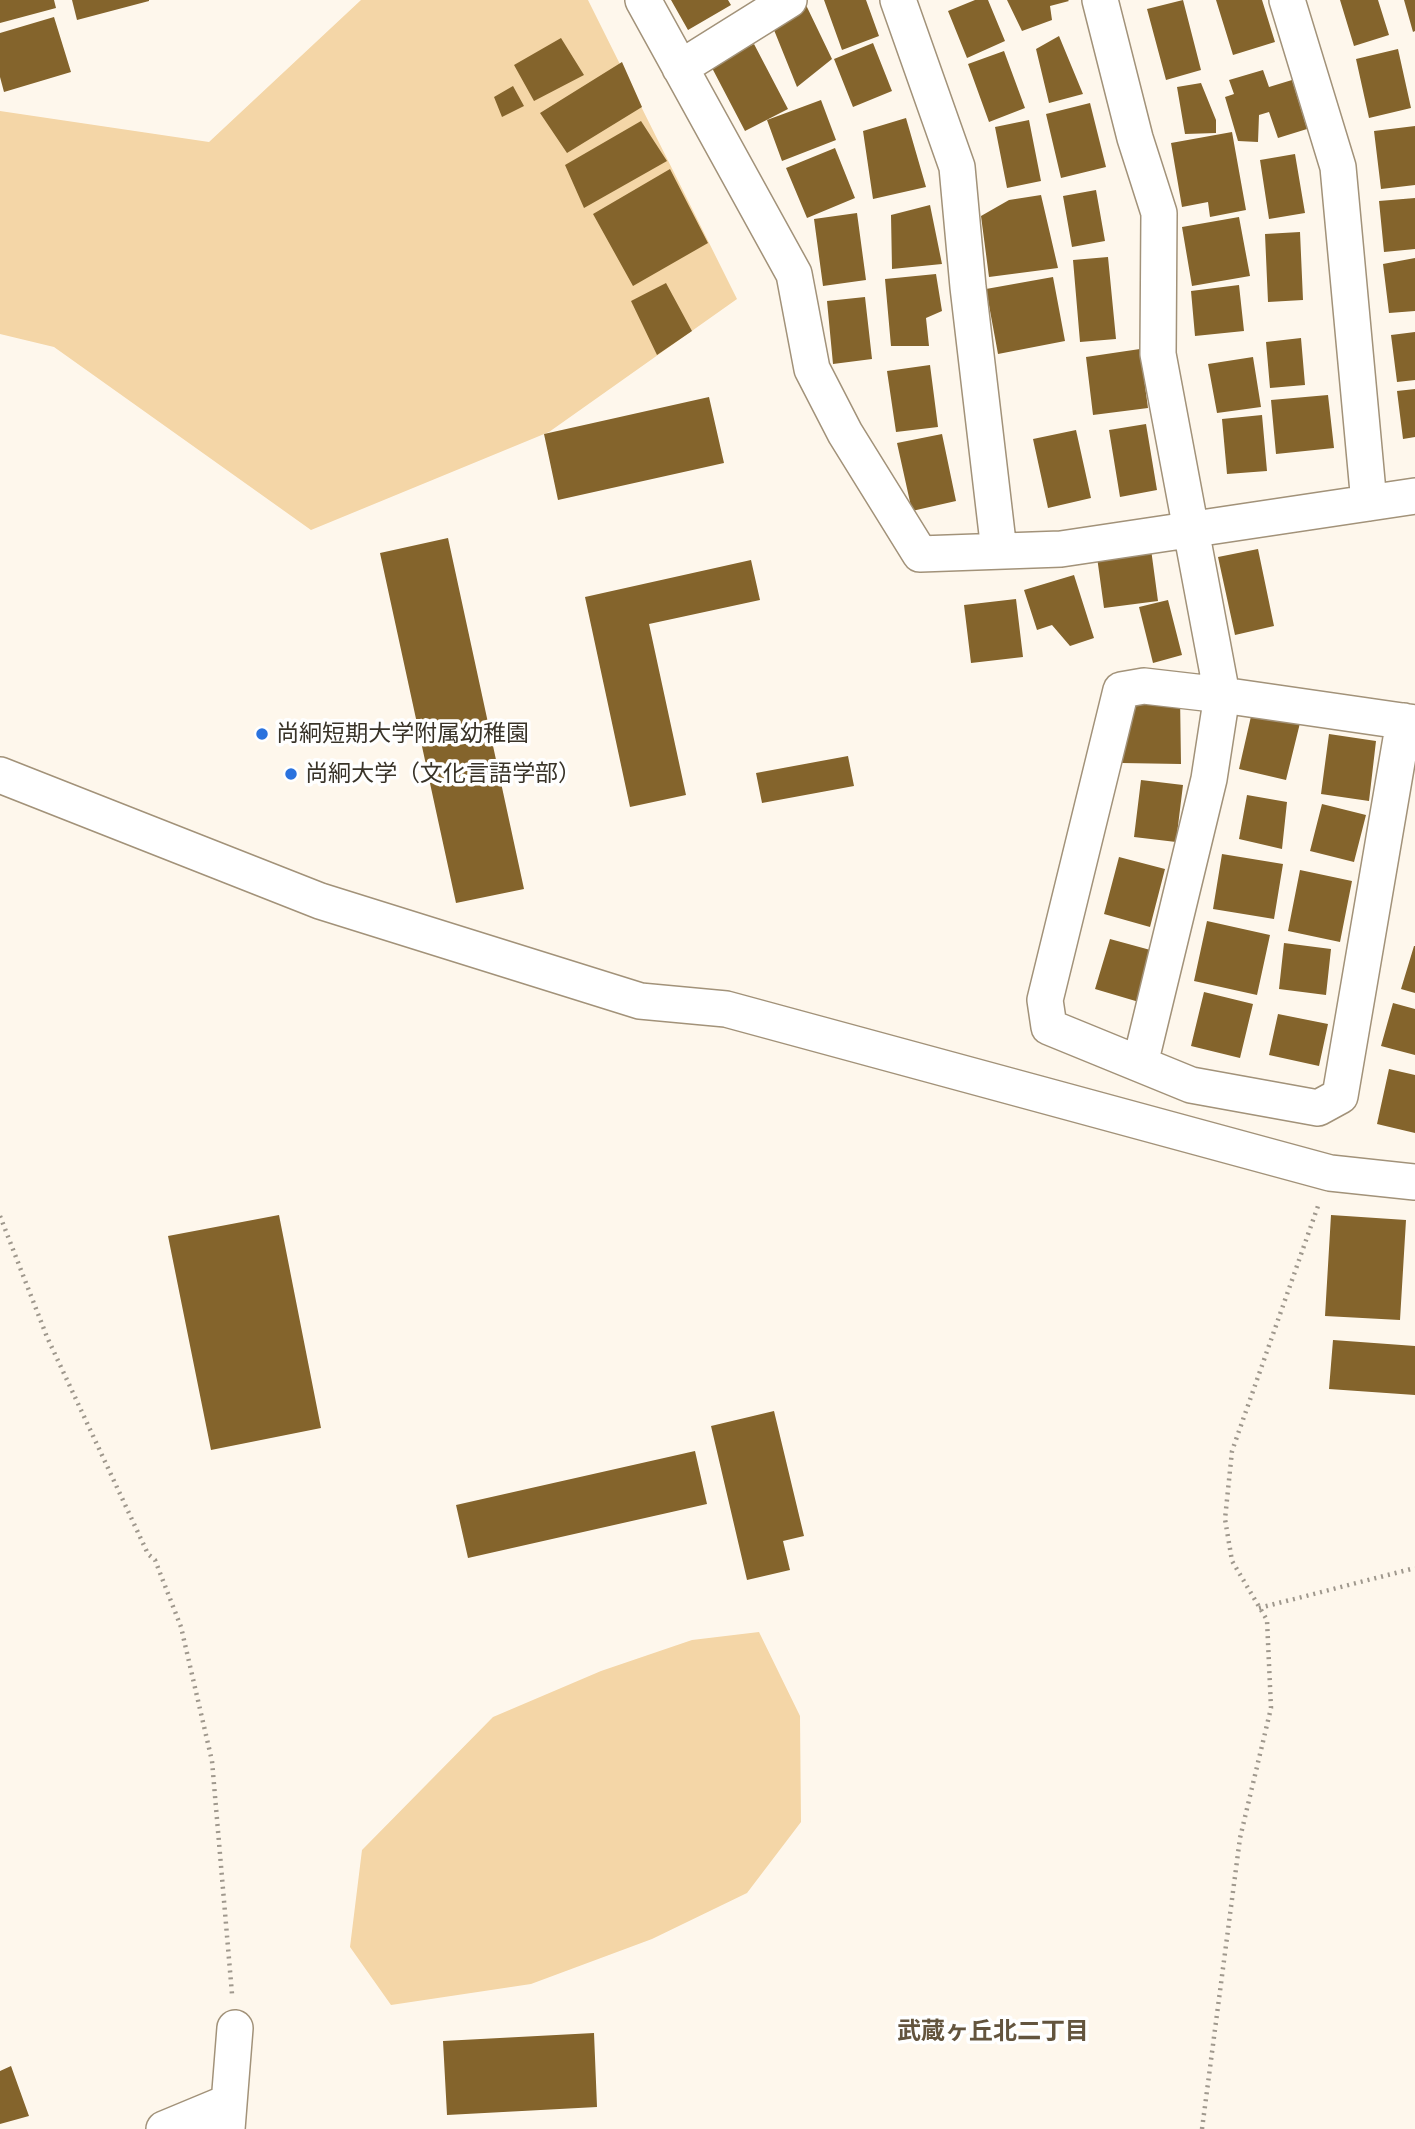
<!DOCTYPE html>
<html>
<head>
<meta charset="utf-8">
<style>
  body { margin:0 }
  canvas { display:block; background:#fef7ec }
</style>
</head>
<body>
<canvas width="1415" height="2129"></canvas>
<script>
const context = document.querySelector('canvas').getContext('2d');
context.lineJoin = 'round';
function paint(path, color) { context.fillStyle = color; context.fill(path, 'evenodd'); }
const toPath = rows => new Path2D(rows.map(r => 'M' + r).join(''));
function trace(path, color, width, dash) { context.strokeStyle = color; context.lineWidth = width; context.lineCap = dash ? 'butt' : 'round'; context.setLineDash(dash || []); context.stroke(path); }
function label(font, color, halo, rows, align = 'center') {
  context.font = font + ' "Work Sans","Noto Sans JP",sans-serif'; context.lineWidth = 7; context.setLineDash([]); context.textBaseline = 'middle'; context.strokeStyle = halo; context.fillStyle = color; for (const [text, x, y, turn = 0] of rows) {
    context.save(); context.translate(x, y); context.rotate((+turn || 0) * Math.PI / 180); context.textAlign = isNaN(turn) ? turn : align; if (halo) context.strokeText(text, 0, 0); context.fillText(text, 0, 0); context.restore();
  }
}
paint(toPath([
  [361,0,588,0,737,299,549,432,311,530,54,347,0,334,0,111,209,142],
  [759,1632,800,1716,801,1822,747,1893,652,1939,531,1984,391,2005,350,1947,362,1850,493,1717,601,1671,692,1640]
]), '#f4d6a7');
paint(toPath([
  [0,0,54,0,56,8,0,23],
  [72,0,149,0,149,1,77,20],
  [671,0,728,0,731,5,688,30],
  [824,0,866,0,879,36,842,50],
  [975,0,988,0,1005,41,967,58,948,11],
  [1007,0,1068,0,1069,1,1050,6,1052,20,1022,31],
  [1183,0,1201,70,1166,80,1147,9],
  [1216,0,1262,0,1275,42,1233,55],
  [1340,0,1378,0,1389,35,1354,46],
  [1404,0,1415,0,1415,31,1413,32],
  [806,5,832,59,797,87,774,30],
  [54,17,71,72,4,92,0,77,0,33],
  [1059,36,1083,94,1049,103,1036,49],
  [561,38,584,75,534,101,514,65],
  [873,43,892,91,853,107,834,59],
  [754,44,788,109,745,131,711,66],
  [1398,49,1411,108,1369,118,1356,59],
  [1004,51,1025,108,989,122,968,64],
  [622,62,642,107,567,153,540,113],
  [1263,70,1269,87,1292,80,1307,129,1278,138,1269,112,1259,115,1258,142,1238,141,1225,97,1234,94,1229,80],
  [1201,83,1216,120,1216,133,1185,134,1177,87],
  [513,86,524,106,502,117,494,97],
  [821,100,836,140,782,161,767,120],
  [1090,103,1106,167,1061,178,1046,114],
  [906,118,926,187,873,199,863,131],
  [1029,120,1041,181,1007,188,995,127],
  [641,121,667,161,584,208,565,165],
  [1415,126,1415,185,1381,189,1374,131],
  [1232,132,1246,210,1210,217,1208,202,1182,207,1171,143],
  [835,148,855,198,807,218,786,168],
  [1295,154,1305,213,1269,219,1260,160],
  [670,169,708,243,633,286,593,214],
  [1096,190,1105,241,1072,247,1063,196],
  [1041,195,1058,268,989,277,981,216,1009,200],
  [1415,198,1415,249,1384,252,1379,201],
  [930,205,942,264,892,269,891,215],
  [857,213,866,280,823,286,814,219],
  [1239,217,1250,276,1192,286,1182,227],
  [1300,232,1303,300,1268,302,1265,234],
  [1108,257,1116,339,1080,342,1073,260],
  [1415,258,1415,311,1389,313,1383,264],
  [936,274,942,311,926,318,929,346,891,346,885,279],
  [1053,277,1065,341,998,354,986,289],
  [666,283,692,331,657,355,631,301],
  [1239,285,1244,331,1195,336,1191,291],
  [865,297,872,359,833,364,827,301],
  [1415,332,1415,380,1397,382,1391,335],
  [1301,338,1305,385,1270,388,1266,342],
  [1140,349,1148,408,1093,415,1086,357],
  [1253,357,1261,407,1217,413,1208,364],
  [930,365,938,427,896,432,887,371],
  [1415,389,1415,437,1403,439,1397,391],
  [1328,395,1334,448,1276,454,1271,400],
  [709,397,724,463,558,500,544,434],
  [1262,415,1267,471,1227,474,1222,419],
  [1146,424,1157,490,1120,497,1109,430],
  [1076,430,1091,498,1048,508,1033,439],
  [942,434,956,501,912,511,897,443],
  [448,538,524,889,456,903,380,553],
  [1151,549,1158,601,1104,608,1097,557],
  [1258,549,1274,626,1235,635,1218,557],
  [751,560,760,600,649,624,686,795,630,807,585,597],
  [1074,575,1094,638,1070,646,1052,625,1037,630,1024,590],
  [1016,599,1023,657,971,663,964,605],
  [1168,600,1182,655,1153,663,1139,607],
  [1122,695,1180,695,1181,764,1122,763],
  [1252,712,1300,723,1286,780,1239,769],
  [1329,734,1376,741,1369,801,1321,794],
  [848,756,854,786,762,803,756,773],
  [1141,780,1183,785,1176,842,1134,837],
  [1247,795,1287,802,1282,849,1239,839],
  [1322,804,1366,815,1354,862,1310,851],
  [1222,854,1283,864,1274,919,1213,909],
  [1119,857,1165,869,1150,927,1104,914],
  [1300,870,1352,881,1340,942,1288,931],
  [1207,921,1270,935,1257,995,1194,981],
  [1110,939,1154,951,1139,1002,1095,989],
  [1284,943,1331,949,1326,995,1279,989],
  [1414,946,1415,946,1415,993,1401,989],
  [1204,992,1253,1004,1240,1058,1191,1046],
  [1393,1003,1415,1009,1415,1055,1381,1046],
  [1278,1014,1328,1024,1319,1066,1269,1055],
  [1389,1069,1415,1075,1415,1133,1377,1124],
  [279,1215,321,1428,211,1450,168,1236],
  [1331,1215,1406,1220,1400,1320,1325,1316],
  [1333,1340,1415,1346,1415,1395,1329,1389],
  [774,1411,804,1536,783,1541,790,1570,747,1580,711,1426],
  [695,1451,707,1504,468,1558,456,1505],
  [594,2033,597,2107,447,2115,443,2041],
  [11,2066,29,2116,0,2124,0,2071]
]), '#84642c');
const street = toPath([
  [643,0,794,274,812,369,845,433,920,554,1061,549,1415,496],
  [898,0,957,167,968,287,999,551],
  [1100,0,1135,138,1159,213,1158,354,1222,695,1209,779,1140,1064],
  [1287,0,1338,167,1369,503],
  [680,68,789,0],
  [1404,721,1340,1096,1318,1108,1191,1085,1049,1027,1045,1000,1121,690,1144,686,1222,695,1415,723],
  [0,775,320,901,640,1001,726,1009,1330,1173,1415,1182],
  [164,2129,229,2102],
  [227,2129,235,2028]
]);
trace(street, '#a29279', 38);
trace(toPath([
  [0,1216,47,1337,148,1554,155,1560,181,1627,212,1761,232,1994],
  [1259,1608,1415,1568],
  [1202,2129,1240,1838,1271,1708,1267,1620,1232,1561,1225,1519,1232,1451,1318,1206]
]), '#9f988d', 4.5, [2, 5]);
trace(street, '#fff', 35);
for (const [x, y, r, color] of [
  [262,734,7,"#2a72de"],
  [291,774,7,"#2a72de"]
]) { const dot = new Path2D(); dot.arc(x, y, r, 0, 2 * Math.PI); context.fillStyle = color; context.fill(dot); trace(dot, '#fff', 2.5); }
label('23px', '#393328', '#fff', [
  ["尚絅短期大学附属幼稚園",276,734],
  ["尚絅大学（文化言語学部）",305,774]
], 'left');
label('bold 24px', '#63543d', '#fff', [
  ["武蔵ヶ丘北二丁目",993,2032]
]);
</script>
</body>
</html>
